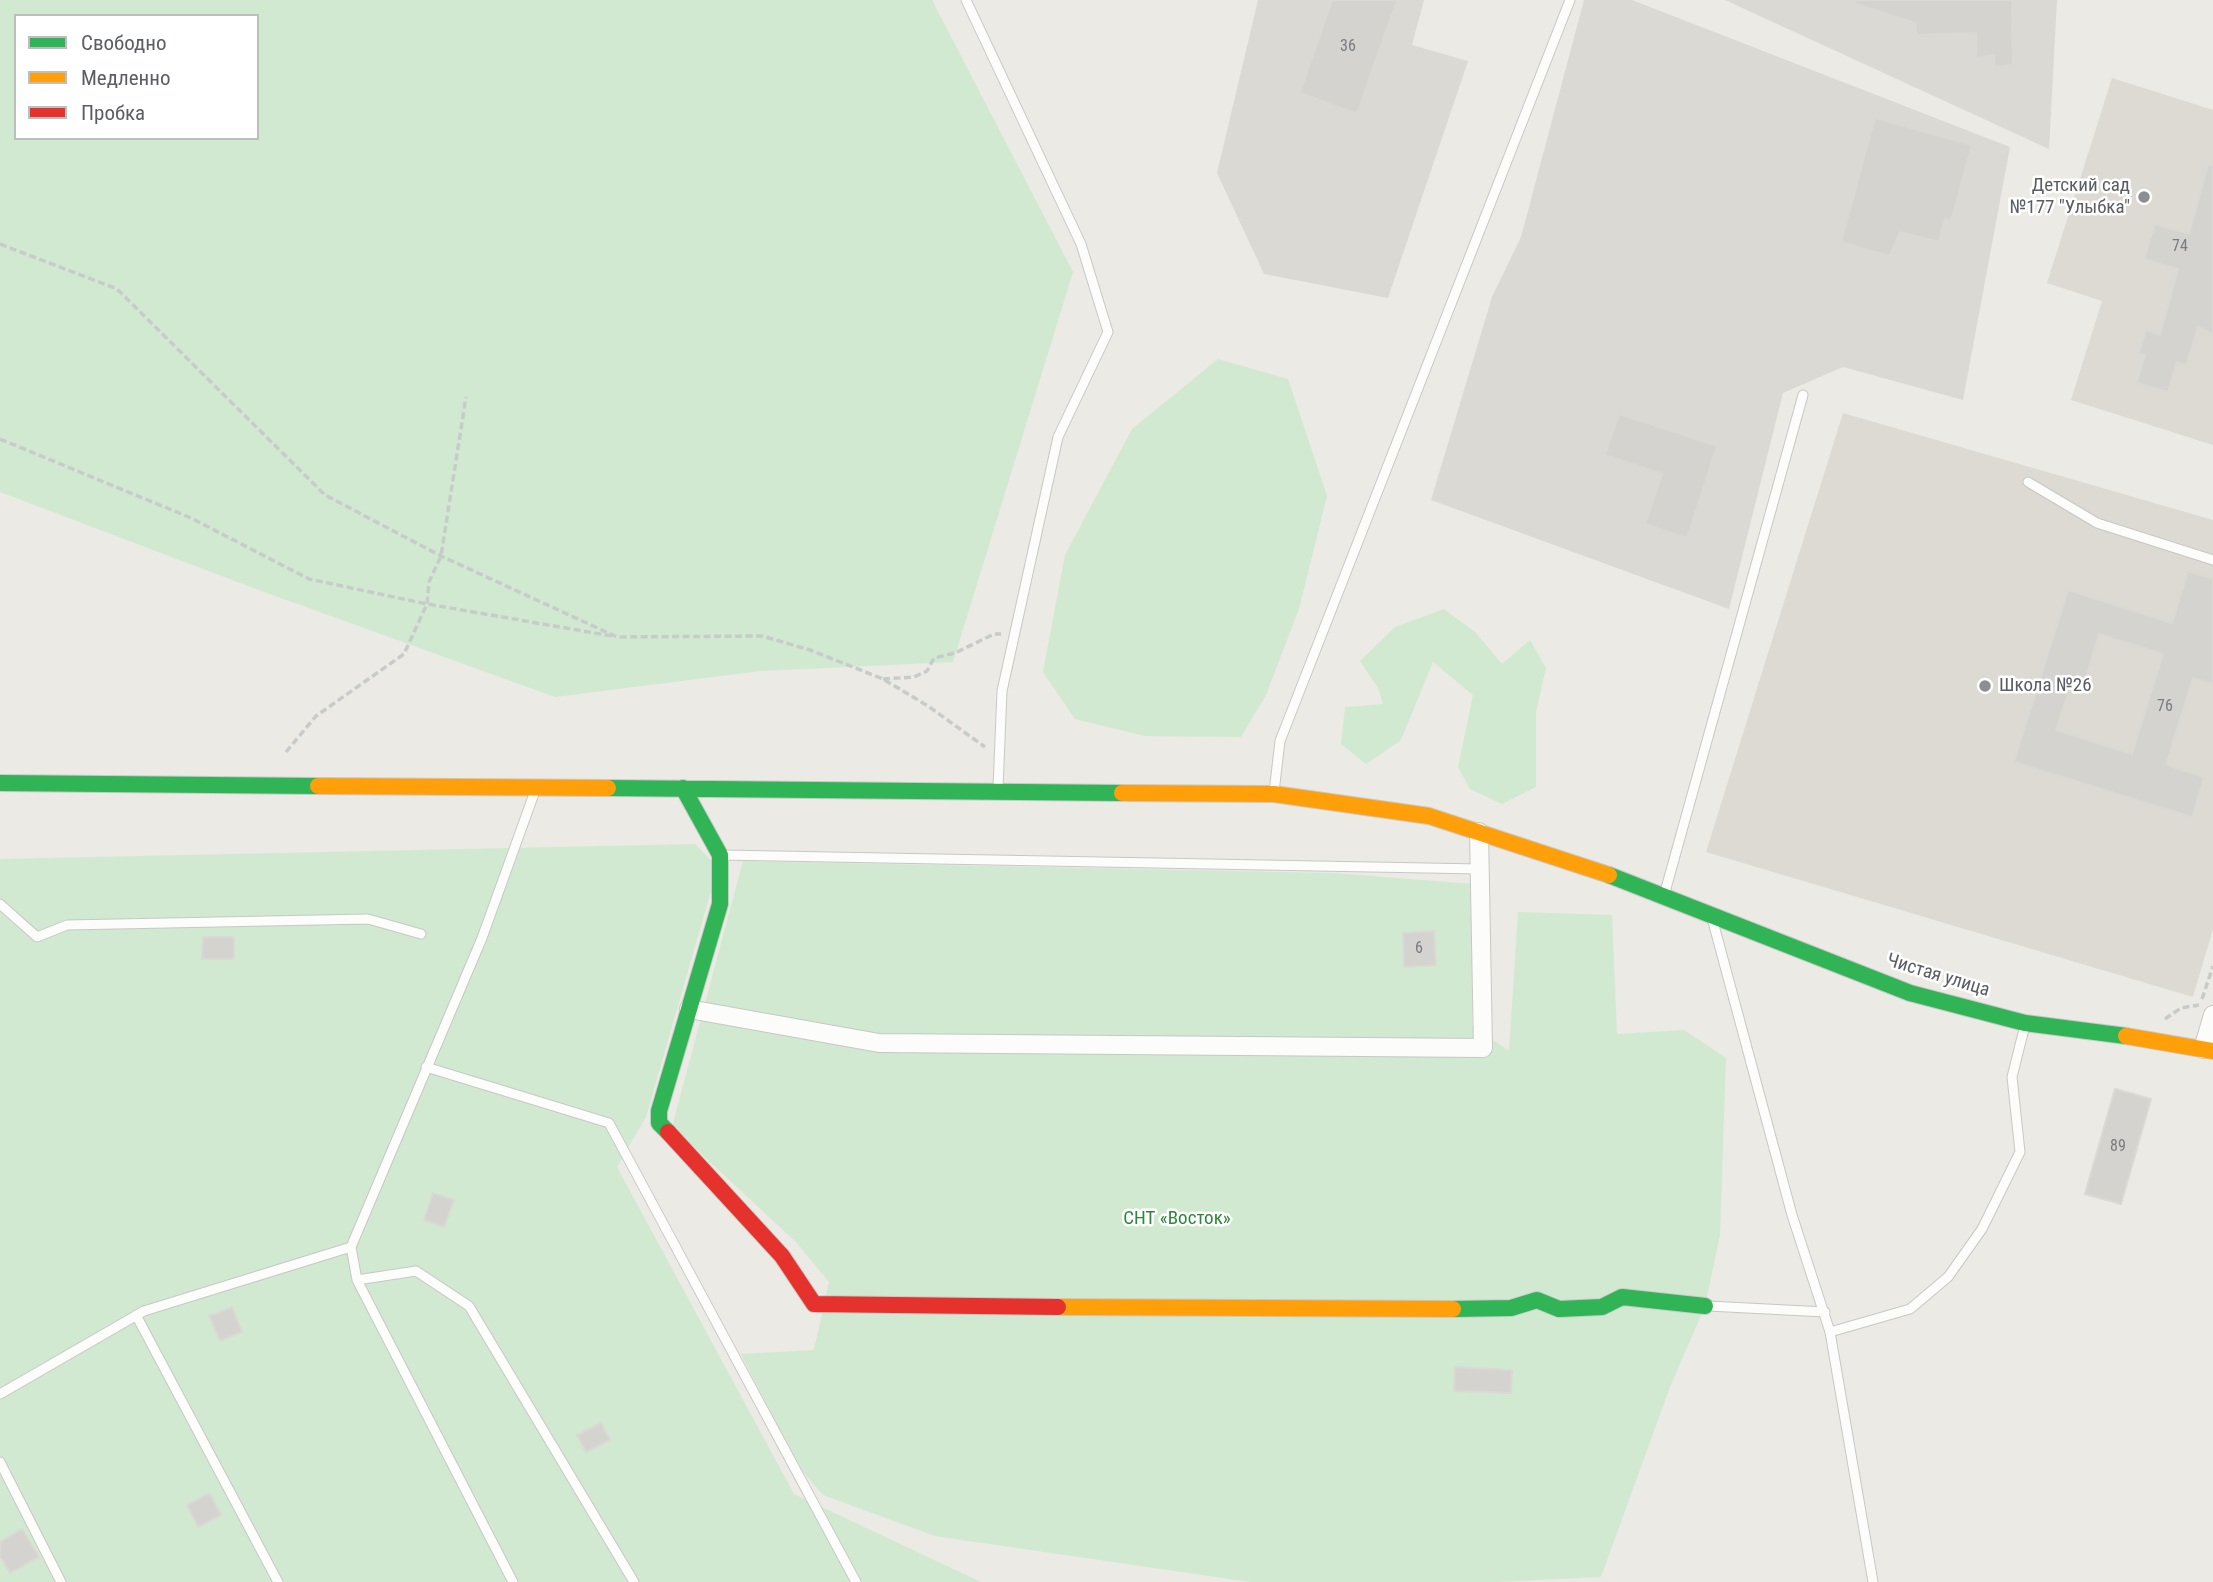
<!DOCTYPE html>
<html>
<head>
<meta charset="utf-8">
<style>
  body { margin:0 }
  #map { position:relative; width:2213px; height:1582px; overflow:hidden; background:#ebeae4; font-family:"Roboto Condensed",sans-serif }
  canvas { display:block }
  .legend { position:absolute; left:14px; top:14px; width:245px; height:126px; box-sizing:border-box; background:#fff; border:2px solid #bdbec1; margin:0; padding:9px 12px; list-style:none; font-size:21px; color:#5a5d63 }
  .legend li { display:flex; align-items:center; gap:14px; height:35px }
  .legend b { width:35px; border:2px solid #bdbec1 }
</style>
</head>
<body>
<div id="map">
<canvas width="2213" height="1582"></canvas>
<ul class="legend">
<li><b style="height:9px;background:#30b455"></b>Свободно</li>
<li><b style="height:9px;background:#ff9f0a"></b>Медленно</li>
<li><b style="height:9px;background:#e5322d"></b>Пробка</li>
</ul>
</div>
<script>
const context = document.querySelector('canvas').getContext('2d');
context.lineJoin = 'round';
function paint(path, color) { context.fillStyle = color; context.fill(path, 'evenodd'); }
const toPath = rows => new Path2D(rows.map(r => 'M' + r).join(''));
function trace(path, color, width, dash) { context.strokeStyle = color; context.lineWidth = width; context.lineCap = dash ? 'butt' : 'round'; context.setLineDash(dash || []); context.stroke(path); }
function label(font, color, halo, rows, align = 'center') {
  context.font = font + ' "Roboto Condensed",sans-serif'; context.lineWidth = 5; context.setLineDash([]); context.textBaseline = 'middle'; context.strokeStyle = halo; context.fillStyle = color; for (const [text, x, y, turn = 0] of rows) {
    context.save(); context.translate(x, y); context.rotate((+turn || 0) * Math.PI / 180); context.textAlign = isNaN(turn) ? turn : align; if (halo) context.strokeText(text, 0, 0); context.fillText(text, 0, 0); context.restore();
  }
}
paint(toPath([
  [1258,0,1424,0,1412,45,1468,61,1388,298,1264,274,1217,173],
  [1584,0,1632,0,2010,147,1963,400,1843,367,1783,393,1729,609,1431,500,1492,297,1521,237],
  [1725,0,2057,0,2049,149]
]), '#dbd9d4');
paint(toPath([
  [2112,78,2213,110,2213,445,2071,400,2102,301,2047,283],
  [1843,413,2213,520,2213,929,2193,997,1706,852]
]), '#dcdad2');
paint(toPath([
  [0,0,932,0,1073,272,953,662,761,671,555,697,256,589,0,492],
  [16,16,257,16,257,138,16,138],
  [1218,359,1288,379,1327,496,1299,609,1266,695,1241,737,1145,736,1075,719,1043,672,1065,555,1132,429],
  [1444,609,1475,632,1502,664,1530,640,1546,668,1536,712,1536,787,1502,804,1470,789,1458,767,1473,695,1433,662,1401,740,1366,764,1341,744,1345,707,1383,704,1378,688,1360,661,1395,627],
  [695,844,718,867,646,1117,617,1167,794,1494,981,1582,0,1582,0,859],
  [743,861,1334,873,1473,884,1472,1025,1509,1051,1518,912,1612,915,1617,1034,1684,1030,1726,1058,1720,1235,1705,1306,1670,1387,1601,1577,1497,1582,1250,1582,935,1536,823,1495,797,1465,741,1354,814,1350,829,1282,796,1242,672,1127]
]), '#d1e9d0');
const building = toPath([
  [1332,0,1397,0,1357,114,1300,93,1332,0],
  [1856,0,2012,0,2013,65,1994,67,1994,55,1976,58,1976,33,1916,35,1916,23,1855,4,1856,0],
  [1875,118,1972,145,1951,221,1945,219,1939,242,1900,232,1890,256,1841,242,1875,118],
  [2208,165,2213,166,2213,334,2198,327,2186,365,2177,362,2168,392,2137,383,2145,355,2139,353,2146,330,2160,335,2178,269,2144,259,2155,224,2189,234,2208,165],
  [1619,414,1717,446,1687,538,1645,524,1662,474,1605,455,1619,414],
  [2188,571,2213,579,2213,684,2193,678,2166,765,2204,777,2192,817,2014,762,2068,590,2172,623,2188,571],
  [2099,634,2163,654,2132,754,2056,730,2073,677,2085,681,2099,634],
  [1434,931,1436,965,1404,967,1403,933,1434,931],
  [203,937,234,937,234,959,202,959,203,937],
  [2115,1089,2151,1099,2121,1204,2085,1194,2115,1089],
  [433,1193,454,1200,444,1227,424,1220,433,1193],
  [232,1307,242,1332,220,1341,209,1316,232,1307],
  [1455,1367,1512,1370,1511,1393,1454,1391,1455,1367],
  [601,1423,610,1440,586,1452,577,1435,601,1423],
  [210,1493,221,1515,198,1527,187,1505,210,1493],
  [22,1529,39,1557,10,1573,0,1556,0,1542,22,1529]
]);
paint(building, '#d4d3cf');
trace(building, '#dad9d4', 2);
const lane = toPath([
  [966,0,1081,244,1108,332,1058,437,1002,691,998,788],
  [2028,482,2097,523,2213,560],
  [1274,792,1280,741,1570,0],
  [722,855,1480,869],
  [1665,892,1803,395],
  [0,904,37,937,67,925,368,919,421,934],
  [1712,918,1792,1215,1830,1332,1873,1582],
  [426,1067,609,1123,856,1582],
  [351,1247,482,938,535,791],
  [357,1280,416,1271,469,1306,634,1582],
  [1708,1306,1825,1312],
  [136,1315,278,1582],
  [1830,1332,1910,1309,1948,1277,1982,1229,2020,1152,2012,1077,2025,1025],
  [0,1394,144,1311,351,1247,357,1280,513,1582],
  [0,1462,61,1582]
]);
const street = toPath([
  [689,1009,879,1043,1483,1048,1479,832],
  [2203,1049,2213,1015]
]);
const fast = toPath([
  [0,783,318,786],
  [608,788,1122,793],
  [1609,875,1910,993,2025,1023,2126,1036],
  [668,1132,659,1123,659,1111,720,904,720,855,683,788],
  [1453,1309,1511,1308,1537,1300,1559,1309,1602,1307,1622,1297,1705,1306]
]);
const slow = toPath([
  [318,786,608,788],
  [1122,793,1274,794,1429,816,1609,875],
  [2126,1036,2213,1051],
  [1058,1307,1453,1309]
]);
const jam = toPath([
  [668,1132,782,1256,814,1304,1058,1307]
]);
trace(lane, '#c7c8c6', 11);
trace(street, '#c7c8c6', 20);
trace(fast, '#c8c9c8', 18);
trace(slow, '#c8c9c8', 18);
trace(jam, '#c8c9c8', 18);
trace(toPath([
  [0,244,117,289,325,495,441,556,617,637,762,636,810,650,883,679,928,706,985,747],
  [0,439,191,518,309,579,427,604,612,636],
  [883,679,914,677,927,671,934,658,955,653,994,634,1001,634],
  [286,752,316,716,404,654,427,604,429,582,441,556,466,397],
  [2202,999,2213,966],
  [2165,1019,2181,1008,2199,1005]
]), '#c7ccca', 3.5, [7, 3.5]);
trace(lane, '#fcfcfb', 9);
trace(street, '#fcfcfb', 18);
trace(fast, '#30b455', 16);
trace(slow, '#ff9f0a', 16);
trace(jam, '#e5322d', 16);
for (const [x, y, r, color] of [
  [2144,197,7,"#8d8e90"],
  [1985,686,7,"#8d8e90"]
]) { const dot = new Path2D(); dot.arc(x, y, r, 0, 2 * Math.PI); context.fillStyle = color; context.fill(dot); trace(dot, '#fff', 2.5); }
label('16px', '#797b7e', null, [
  ["36",1348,47],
  ["74",2180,247],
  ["76",2165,707],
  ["6",1419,949],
  ["89",2118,1147]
]);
label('19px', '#5a5d63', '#fff', [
  ["Детский сад",2130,186],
  ["№177 \"Улыбка\"",2130,208],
  ["Школа №26",1999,686,"left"]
], 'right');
label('19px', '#5a5d63', '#fff', [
  ["Чистая улица",1938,976,17]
]);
label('19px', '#2e863a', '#fff', [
  ["СНТ «Восток»",1177,1219]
]);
</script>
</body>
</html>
